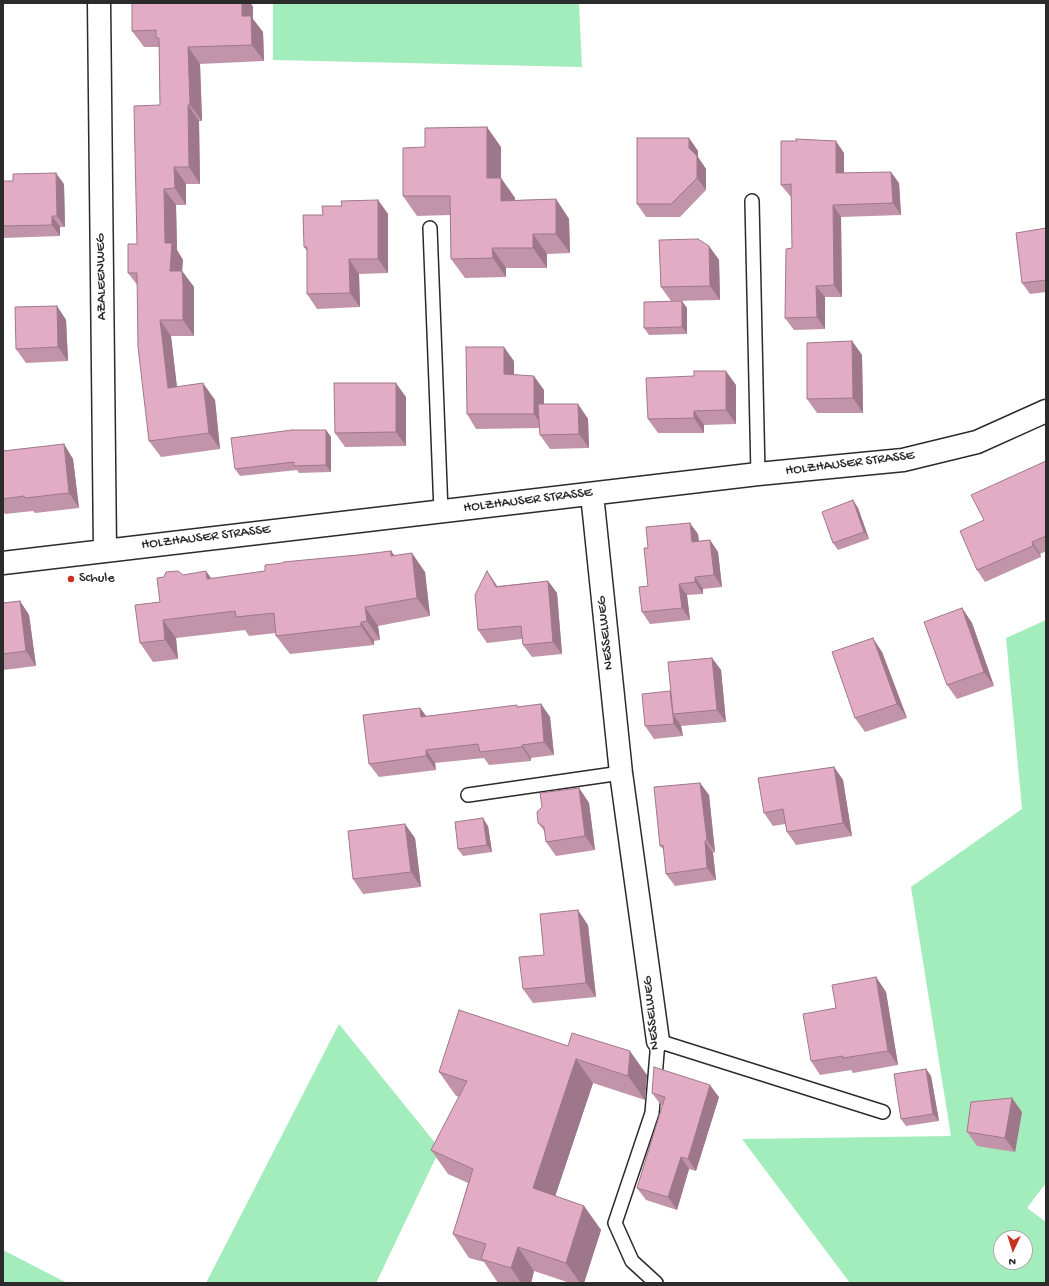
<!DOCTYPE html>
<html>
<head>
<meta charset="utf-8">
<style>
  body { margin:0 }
  #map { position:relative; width:1049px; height:1286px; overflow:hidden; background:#fff; font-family:"Gochi Hand",sans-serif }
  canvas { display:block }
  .frame { position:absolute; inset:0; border:4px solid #2b2b2b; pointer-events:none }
  .north { position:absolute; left:993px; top:1230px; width:40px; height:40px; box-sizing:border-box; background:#fff; border:1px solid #aaa; border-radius:50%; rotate:184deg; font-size:11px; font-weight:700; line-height:16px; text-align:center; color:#2b2b2b }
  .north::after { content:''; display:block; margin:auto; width:14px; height:18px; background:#c8321e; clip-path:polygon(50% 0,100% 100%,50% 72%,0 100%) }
</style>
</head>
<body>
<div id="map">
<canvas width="1049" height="1286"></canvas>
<div class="frame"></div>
<div class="north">N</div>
</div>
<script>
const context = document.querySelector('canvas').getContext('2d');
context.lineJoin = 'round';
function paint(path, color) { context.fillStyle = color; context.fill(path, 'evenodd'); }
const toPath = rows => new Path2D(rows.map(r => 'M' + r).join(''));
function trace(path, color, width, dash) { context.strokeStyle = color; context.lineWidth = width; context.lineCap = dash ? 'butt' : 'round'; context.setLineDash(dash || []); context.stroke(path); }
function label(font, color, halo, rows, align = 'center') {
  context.font = font + ' "Gochi Hand",sans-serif'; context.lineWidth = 3; context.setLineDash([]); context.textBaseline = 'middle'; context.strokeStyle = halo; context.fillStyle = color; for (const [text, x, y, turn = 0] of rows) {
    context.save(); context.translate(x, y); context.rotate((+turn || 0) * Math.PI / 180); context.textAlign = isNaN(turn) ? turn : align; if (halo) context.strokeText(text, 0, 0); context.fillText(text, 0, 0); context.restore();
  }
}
paint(toPath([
  [273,3,579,3,582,67,273,60],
  [1046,620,1046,1183,1027,1208,1046,1222,1046,1283,850,1283,742,1139,951,1136,911,887,1022,809,1006,638],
  [1001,1238,1025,1238,1025,1262,1001,1262],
  [339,1024,440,1149,376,1283,206,1283],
  [3,1250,67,1283,3,1283]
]), '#a3ecbb');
const lane = toPath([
  [752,201,758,474],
  [430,228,441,512],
  [468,795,621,773],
  [656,1283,632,1261,615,1223,652,1113,658,1041,883,1112]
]);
const street = toPath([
  [99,3,105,550],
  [592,494,621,773,658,1041],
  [3,563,758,474,903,460,977,442,1046,411]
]);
trace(lane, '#2b2b2b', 16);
trace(street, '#2b2b2b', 25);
trace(lane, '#fff', 13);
trace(street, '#fff', 22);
paint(toPath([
  [253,7,253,19,263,32,264,61,200,64,202,121,199,121,200,184,186,184,186,205,176,205,177,250,183,260,182,271,194,287,194,336,171,336,177,387,215,400,220,449,161,457,149,441,138,286,128,273,137,244,160,105,159,47,144,47,132,31],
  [689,138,698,151,698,157,706,169,706,190,680,217,646,217,637,204],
  [501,147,501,178,515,198,515,200,556,199,569,219,570,253,547,254,547,268,506,268,506,277,465,278,451,259,450,215,417,216,403,196],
  [844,153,844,173,899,183,901,215,841,217,842,297,825,297,825,329,794,330,785,318,792,248,791,196,790,196,781,185],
  [3,181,64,184,65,227,60,227,60,236,3,238],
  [378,200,388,214,388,273,359,274,360,307,317,309,307,294,307,251,304,247,342,206],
  [1046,228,1046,292,1030,294,1022,283],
  [709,246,719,260,720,300,671,301,661,287],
  [57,306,66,320,68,361,26,363,16,349],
  [687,308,687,334,649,335,644,328],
  [852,341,862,355,863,413,817,413,807,399],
  [514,361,514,374,544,390,544,404,578,404,588,419,589,448,550,449,540,435,539,428,476,429,467,414],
  [736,385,736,424,704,425,704,433,658,433,648,419],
  [406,397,406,446,345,447,335,433],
  [326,430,331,437,331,472,299,473,297,470,240,476,235,469],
  [64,444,73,459,79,508,35,513,33,511,5,514,3,511,3,451],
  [1046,461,1046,551,1040,554,1041,557,985,582,977,570,984,520],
  [853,500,858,508,869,539,838,550,833,543],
  [698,534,699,541,710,540,718,552,722,587,703,589,703,594,687,595,690,620,650,624,642,612,648,586,648,548],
  [391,551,394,555,425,572,430,616,378,626,380,640,374,641,374,645,290,654,276,636,276,633,249,636,245,630,176,638,178,659,153,662,140,643,160,602,183,575,212,579,265,571,358,555],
  [487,571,497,586,548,581,557,593,562,654,532,657,523,645,522,639,487,643,478,630],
  [20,601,29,615,36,666,3,670,3,603],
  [962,608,972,623,994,686,957,699,947,685],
  [882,652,907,718,865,732,855,718],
  [712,658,721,670,726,722,681,726,683,736,654,739,645,726,670,691],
  [541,704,550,717,554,755,531,758,531,761,489,765,484,758,435,763,436,770,379,777,369,764,420,708,426,716,519,707],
  [834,767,843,780,852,836,796,845,787,832,785,824,773,826,764,813],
  [700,783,709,795,715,852,713,853,716,880,675,886,666,874,664,850,660,846],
  [579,788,589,803,595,850,556,856,546,842,545,832,538,823],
  [488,826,492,852,463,856,458,849],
  [415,838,421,887,363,894,353,879],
  [588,925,596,997,533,1003,523,989,544,955],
  [876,977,886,992,898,1065,853,1073,851,1070,820,1075,811,1061,836,1008],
  [459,1010,647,1075,645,1100,593,1083,555,1196,584,1206,601,1230,584,1283,570,1283,534,1271,531,1283,498,1283,484,1262,469,1258,453,1234,468,1183,448,1174,431,1150,459,1097,456,1096,439,1072],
  [926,1069,931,1076,939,1121,906,1126,901,1119],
  [652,1093,719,1097,696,1171,689,1169,677,1210,646,1200,637,1188,663,1106,661,1105],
  [1022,1112,1015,1152,977,1146,967,1132]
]), '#c294a9');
paint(toPath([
  [242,3,251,3,253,7,253,19,263,32,264,61,252,45,242,16],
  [188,47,200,64,202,121,190,105],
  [188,105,199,121,200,184,189,167],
  [487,127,501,147,501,178,515,198,515,220,501,201,487,178],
  [689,138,698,151,698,157,706,169,706,190,697,178,689,148],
  [836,141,844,153,844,185,836,173],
  [174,167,186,184,186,205,175,188],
  [891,172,899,183,901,215,893,203],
  [56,173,64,184,65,227,57,216],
  [164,189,176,205,177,250,183,260,182,271,194,287,194,336,183,320,170,271,165,243],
  [556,199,569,219,570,253,556,234],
  [378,200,388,214,388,273,378,259],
  [833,205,841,217,842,297,834,285],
  [52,216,60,227,60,236,52,225],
  [533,234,547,254,547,268,533,248],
  [709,246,719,260,720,300,710,286],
  [492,248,506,268,506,277,493,258],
  [349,259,359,274,360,307,350,293],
  [816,286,825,297,825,329,817,317],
  [682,301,687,308,687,334,682,327],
  [57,306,66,320,68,361,58,347],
  [160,320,171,336,179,405,168,388],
  [852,341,862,355,863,413,853,398],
  [504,347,514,361,514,388,504,374],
  [726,371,736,385,736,424,726,410],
  [534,376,544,390,544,428,534,414],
  [203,383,215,400,220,449,209,433],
  [396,383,406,397,406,446,396,432],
  [578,404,588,419,589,448,579,434],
  [694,411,704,425,704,433,694,418],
  [326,430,331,437,331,472,326,465],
  [64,444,73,459,79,508,69,493],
  [853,500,858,508,869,539,864,532],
  [690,523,698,534,700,553,692,542],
  [710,540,718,552,722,587,714,575],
  [1032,542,1040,554,1041,557,1033,546],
  [391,551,404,569,391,556],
  [412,553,425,572,430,616,417,598],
  [206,571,220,590,207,579],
  [487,571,495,583,505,599,496,587],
  [695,577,703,589,703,594,695,582],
  [548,581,557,593,562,654,553,642],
  [679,584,687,595,690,620,682,608],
  [20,601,29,615,36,666,26,651],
  [365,607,378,626,380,640,367,621],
  [962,608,972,623,994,686,984,672],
  [163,620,176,638,178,659,165,640],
  [361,622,374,641,374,645,361,626],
  [873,638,882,652,907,718,897,704],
  [712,658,721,670,726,722,717,710],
  [541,704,550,717,554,755,544,742],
  [420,708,430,721,421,717],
  [673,714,681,726,683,736,674,724],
  [522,745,531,758,531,761,522,747],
  [426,750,435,763,436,770,426,756],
  [834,767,843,780,852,836,843,823],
  [700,783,709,795,715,852,707,840],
  [579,788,589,803,595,850,585,836],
  [483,818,488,826,492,852,487,845],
  [405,824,415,838,421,887,411,872],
  [705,841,713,853,716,880,707,868],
  [578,910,588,925,596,997,586,983],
  [876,977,886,992,898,1065,888,1051],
  [630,1051,647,1075,645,1100,628,1076],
  [576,1059,593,1083,550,1212,533,1188],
  [926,1069,931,1076,939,1121,933,1114],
  [710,1085,719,1097,696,1171,688,1159],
  [1012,1098,1022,1112,1015,1152,1005,1138],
  [681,1157,689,1169,677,1210,668,1197],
  [584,1206,601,1230,584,1283,580,1283,566,1263],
  [518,1247,534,1271,531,1283,521,1283,511,1268]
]), '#9e788a');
const building = toPath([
  [132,3,242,3,242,16,251,16,252,45,188,47,190,105,188,105,189,167,174,167,175,188,164,189,165,243,172,243,170,271,182,271,183,284,183,320,160,320,168,388,203,383,209,433,149,441,138,347,137,273,128,273,128,244,137,244,134,106,160,105,159,38,156,38,156,30,132,31,132,3],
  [487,127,487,178,501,178,501,201,556,199,556,234,533,234,533,248,492,248,493,258,451,259,450,196,403,196,403,148,425,147,425,128,487,127],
  [637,138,689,138,689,148,697,156,697,178,671,204,637,204,637,138],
  [796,139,836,141,836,173,891,172,893,203,833,205,834,285,816,286,817,317,785,318,786,249,792,248,791,184,781,185,781,141,797,141,796,139],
  [56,173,57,216,52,216,52,225,3,226,3,181,13,181,13,174,56,173],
  [378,200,378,259,349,259,350,293,307,294,307,247,304,247,303,215,323,215,322,206,342,206,341,201,378,200],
  [1046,228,1046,280,1022,283,1016,233,1046,228],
  [698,239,709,246,710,286,661,287,659,240,698,239],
  [682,301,682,327,644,328,644,302,682,301],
  [57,306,58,347,16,349,15,307,57,306],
  [852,341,853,398,807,399,807,343,852,341],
  [466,347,504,347,504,374,534,376,534,414,467,414,466,347],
  [694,371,726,371,726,410,694,411,694,418,648,419,646,378,694,376,694,371],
  [334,383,396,383,396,432,335,433,334,383],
  [538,404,578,404,579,434,540,435,538,404],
  [292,430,326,430,326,465,294,466,294,462,235,469,231,438,292,430],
  [64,444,69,493,25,498,24,496,3,499,3,451,64,444],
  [1046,461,1046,536,1032,542,1033,546,977,570,960,531,984,520,971,495,1046,461],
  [853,500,864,532,833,543,822,512,853,500],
  [690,523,692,542,710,540,714,575,695,577,695,582,679,584,682,608,642,612,639,587,648,586,644,548,648,548,646,527,690,523],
  [391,551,391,556,412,553,417,598,365,607,367,621,361,622,361,626,276,636,274,613,236,617,235,611,163,620,165,640,140,643,135,605,160,602,157,578,164,577,166,572,178,571,183,575,206,571,207,579,265,571,265,565,283,563,283,562,358,555,391,551],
  [487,571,496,587,548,581,553,642,523,645,521,626,478,630,475,595,487,571],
  [20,601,26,651,3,654,3,603,20,601],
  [962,608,984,672,947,685,924,622,962,608],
  [873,638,897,704,855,718,832,652,873,638],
  [712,658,717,710,673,714,668,662,712,658],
  [670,691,674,724,645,726,642,694,670,691],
  [541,704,544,742,522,745,522,747,480,752,478,744,426,750,426,756,369,764,363,715,420,708,421,717,517,705,517,707,541,704],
  [834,767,843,823,787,832,783,809,764,813,758,778,834,767],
  [700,783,707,840,705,841,707,868,666,874,663,845,660,846,654,787,700,783],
  [579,788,585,836,546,842,544,827,538,823,537,812,542,807,540,793,579,788],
  [483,818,487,845,458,849,455,822,483,818],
  [405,824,411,872,353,879,348,831,405,824],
  [578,910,586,983,523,989,519,957,544,955,540,914,578,910],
  [876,977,888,1051,843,1058,843,1056,811,1061,803,1014,836,1008,832,985,876,977],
  [459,1010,568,1046,572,1033,630,1051,628,1076,576,1059,533,1188,584,1206,566,1263,518,1247,511,1268,481,1259,486,1244,453,1234,473,1169,431,1150,467,1081,439,1072,459,1010],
  [654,1067,710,1085,688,1159,681,1157,668,1197,637,1188,665,1097,652,1093,654,1067],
  [926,1069,933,1114,901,1119,894,1074,926,1069],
  [1012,1098,1005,1138,967,1132,971,1102,1012,1098]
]);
paint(building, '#e2acc5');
trace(building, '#9e788a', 1);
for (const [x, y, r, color] of [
  [71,579,4,"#c8321e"]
]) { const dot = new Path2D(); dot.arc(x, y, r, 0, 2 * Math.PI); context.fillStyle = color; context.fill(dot); trace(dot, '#fff', 1.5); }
label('14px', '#2b2b2b', '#fff', [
  ["AZALEENWEG",102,277,-91],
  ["HOLZHAUSER STRASSE",850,464,-7],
  ["HOLZHAUSER STRASSE",528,501,-7],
  ["HOLZHAUSER STRASSE",206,538,-7],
  ["NESSELWEG",606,633,-96],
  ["NESSELWEG",652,1013,-96]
]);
label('14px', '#2b2b2b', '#fff', [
  ["Schule",79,579]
], 'left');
</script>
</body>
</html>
